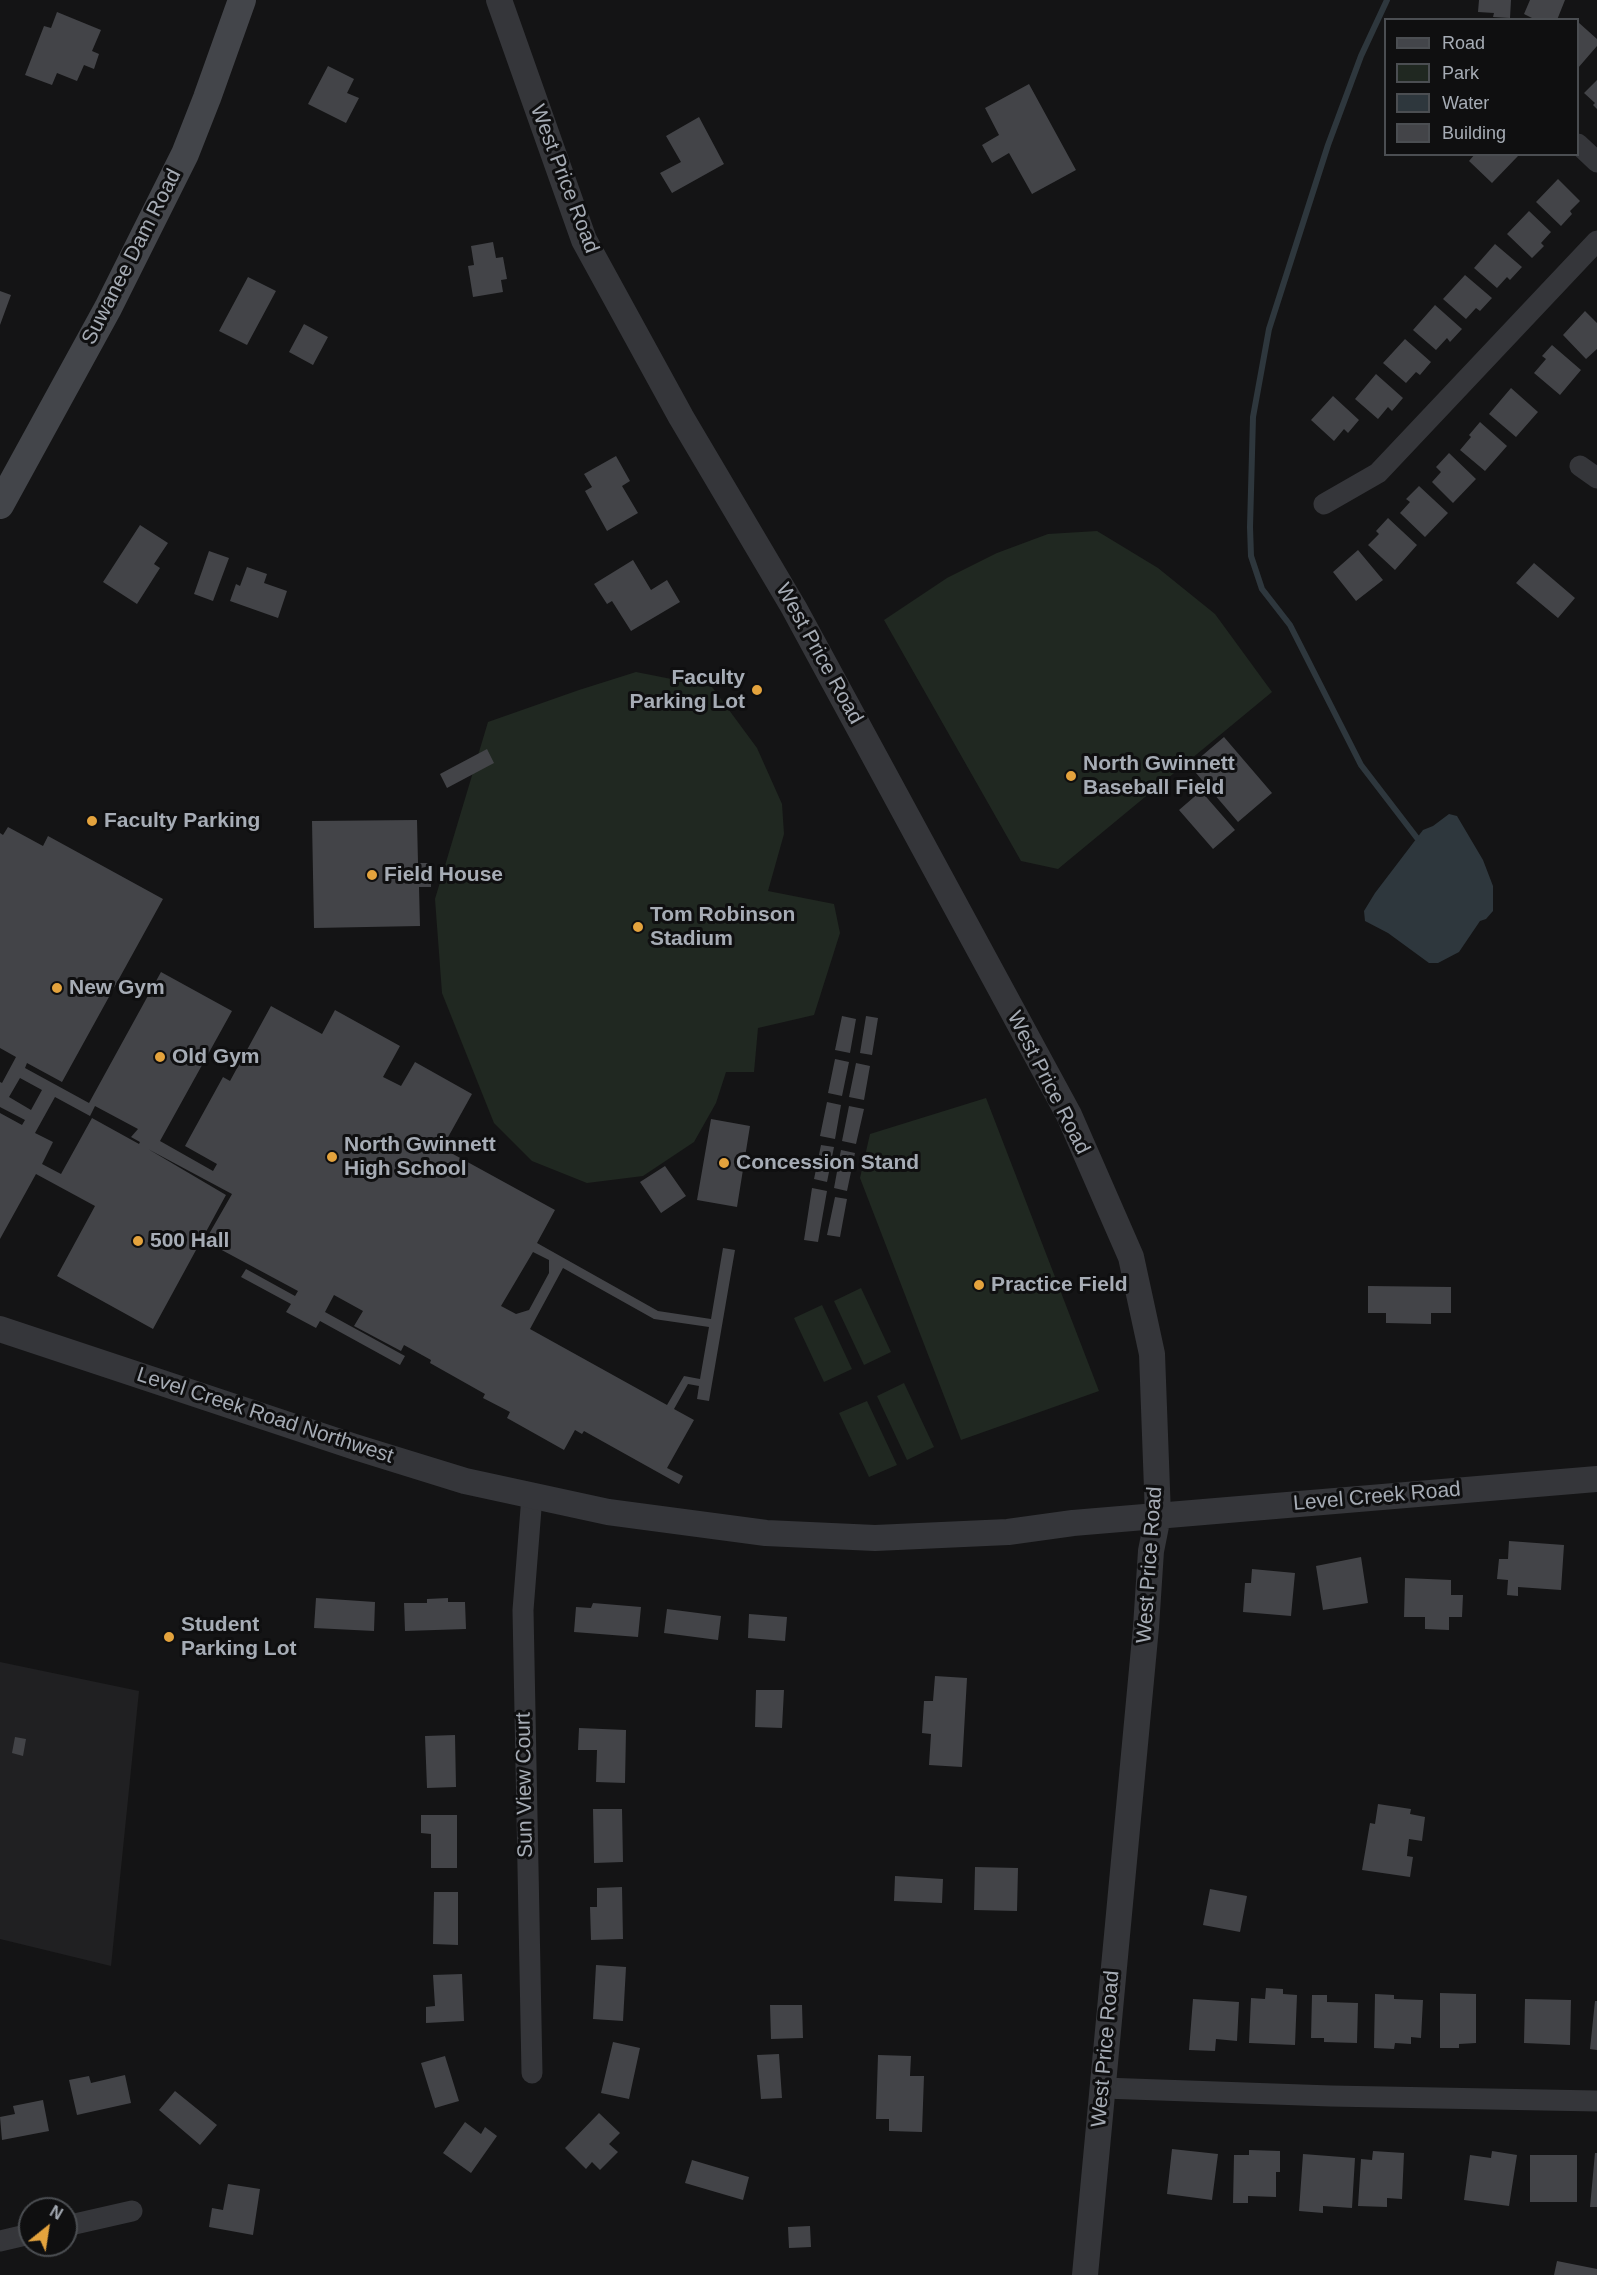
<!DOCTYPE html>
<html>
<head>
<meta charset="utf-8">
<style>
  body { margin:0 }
  #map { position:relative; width:1597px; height:2275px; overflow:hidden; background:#141415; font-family:Helvetica,sans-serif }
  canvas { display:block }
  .legend { position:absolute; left:1384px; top:18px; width:195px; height:138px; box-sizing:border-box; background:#0f0f10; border:2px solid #4b4e52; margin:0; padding:8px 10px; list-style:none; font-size:18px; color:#a6acb5 }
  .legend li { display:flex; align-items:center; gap:12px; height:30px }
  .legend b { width:30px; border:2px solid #4b4e52 }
  .north { position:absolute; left:18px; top:2197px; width:60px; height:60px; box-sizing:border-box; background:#0f0f10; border:2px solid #4b4e52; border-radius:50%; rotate:30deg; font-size:16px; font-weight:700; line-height:24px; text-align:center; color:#a6acb5 }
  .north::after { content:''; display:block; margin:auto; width:21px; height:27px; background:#e4a33d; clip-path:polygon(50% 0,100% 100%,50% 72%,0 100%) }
</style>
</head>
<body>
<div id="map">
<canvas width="1597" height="2275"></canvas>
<ul class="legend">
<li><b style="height:8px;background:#43454a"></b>Road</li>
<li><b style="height:16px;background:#202821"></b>Park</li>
<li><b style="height:16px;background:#2e373d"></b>Water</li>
<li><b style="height:16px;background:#434448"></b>Building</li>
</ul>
<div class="north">N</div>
</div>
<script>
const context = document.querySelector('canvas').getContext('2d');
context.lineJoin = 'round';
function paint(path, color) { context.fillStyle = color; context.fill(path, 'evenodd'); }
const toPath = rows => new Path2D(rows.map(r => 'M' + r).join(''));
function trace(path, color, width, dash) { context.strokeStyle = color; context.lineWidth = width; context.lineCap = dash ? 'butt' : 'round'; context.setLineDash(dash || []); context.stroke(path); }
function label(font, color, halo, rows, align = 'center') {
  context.font = font + ' Helvetica,sans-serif'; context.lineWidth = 6; context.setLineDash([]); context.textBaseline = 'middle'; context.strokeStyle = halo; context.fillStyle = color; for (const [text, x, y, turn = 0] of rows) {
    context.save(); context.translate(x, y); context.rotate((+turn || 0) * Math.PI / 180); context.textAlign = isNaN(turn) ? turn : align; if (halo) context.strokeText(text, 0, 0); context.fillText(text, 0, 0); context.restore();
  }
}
paint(toPath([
  [0,1662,139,1691,111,1966,0,1939]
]), '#202022');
paint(toPath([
  [1097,531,1158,568,1215,614,1272,692,1058,869,1021,861,884,620,947,578,997,553,1048,534],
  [636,672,712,687,757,748,782,804,784,834,768,891,834,904,840,933,814,1015,758,1028,754,1072,726,1072,716,1103,694,1142,643,1176,587,1183,532,1161,494,1123,442,993,435,899,488,722,579,690],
  [986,1098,1099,1391,961,1440,860,1178,870,1134],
  [861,1288,891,1352,864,1365,834,1301],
  [822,1305,852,1369,824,1382,794,1318],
  [904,1383,934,1447,907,1460,877,1396],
  [867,1401,897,1465,869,1477,839,1413]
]), '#202821');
paint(toPath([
  [1449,814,1457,816,1483,860,1493,886,1493,911,1486,919,1480,921,1459,952,1438,963,1429,963,1388,933,1365,921,1364,911,1375,893,1423,830,1433,826]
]), '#2e373d');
trace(toPath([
  [1387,0,1361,56,1328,145,1269,329,1253,417,1250,527,1251,556,1262,589,1290,625,1361,765,1417,838]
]), '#2e373d', 6);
paint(toPath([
  [1479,0,1511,0,1510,18,1493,17,1494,13,1478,12],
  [1530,0,1565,0,1557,20,1536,20,1524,14],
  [57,12,101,30,92,51,99,54,94,69,84,65,77,81,57,73,52,85,25,75,44,26,51,28],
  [1578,22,1597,39,1597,46,1578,68],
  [328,66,354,79,347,93,359,98,346,123,308,104],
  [1597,80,1597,109,1593,105,1595,103,1584,93],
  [1029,84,1076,170,1032,194,1009,153,992,163,982,145,999,135,985,108],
  [699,117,724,164,672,193,660,173,681,162,666,136],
  [1475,154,1516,154,1518,156,1492,183,1469,161],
  [1558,179,1580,201,1570,211,1572,214,1561,226,1536,202],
  [1529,211,1551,232,1541,243,1544,246,1532,258,1507,234],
  [493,242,496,258,503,257,507,279,501,280,503,292,473,297,468,266,474,265,471,246],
  [1495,244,1522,267,1510,280,1507,277,1497,288,1474,268],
  [1465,275,1492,298,1480,311,1476,308,1466,319,1443,299],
  [248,277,276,291,247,345,219,331],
  [0,291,11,295,0,325],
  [1435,305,1462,329,1450,342,1447,338,1436,350,1413,330],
  [1585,311,1597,323,1597,349,1586,359,1563,335],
  [304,324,328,337,313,365,289,352],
  [1405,339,1431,362,1420,375,1416,372,1406,383,1383,363],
  [1552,345,1581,370,1560,395,1534,373,1546,359,1542,356],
  [1376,374,1403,398,1392,411,1388,407,1378,419,1355,399],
  [1511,388,1538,412,1516,437,1489,414],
  [1333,396,1359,420,1348,433,1344,429,1334,441,1311,420],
  [1480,422,1507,446,1485,471,1460,450,1471,437,1469,435],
  [1449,453,1476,479,1453,503,1432,482,1441,472,1436,467],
  [616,456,630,481,622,486,638,513,607,531,585,491,592,487,584,474],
  [1419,486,1448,513,1425,537,1400,513,1410,502,1406,499],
  [1388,518,1417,545,1395,570,1368,545,1379,534,1376,531],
  [140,525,168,543,154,564,160,568,137,604,103,582],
  [1358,550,1383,580,1356,601,1333,572],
  [209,551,229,558,213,601,194,594],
  [633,560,651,590,667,580,680,602,631,631,612,601,607,604,594,584],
  [1534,563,1575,598,1558,618,1516,583],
  [247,567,267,574,264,583,287,591,278,618,230,601,236,584,240,586],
  [1224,737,1272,793,1238,822,1190,766],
  [487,749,494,763,447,788,440,774],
  [1201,791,1235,830,1213,849,1179,810],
  [417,820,418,863,431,863,431,887,419,887,420,926,314,928,312,821],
  [8,827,43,846,48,836,163,899,62,1082,27,1063,25,1068,89,1103,161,972,232,1011,160,1141,213,1171,217,1164,185,1146,223,1077,230,1081,271,1006,322,1034,335,1010,400,1046,383,1077,401,1086,415,1062,472,1094,442,1148,555,1210,537,1243,658,1311,711,1319,723,1248,735,1250,709,1401,697,1399,699,1386,688,1384,674,1409,694,1420,667,1468,683,1476,679,1484,584,1431,582,1434,575,1430,564,1450,507,1418,510,1412,483,1398,485,1394,430,1363,431,1360,404,1345,401,1351,354,1326,363,1311,334,1295,325,1312,405,1356,400,1365,320,1321,316,1328,286,1312,291,1304,241,1277,246,1269,295,1296,298,1291,205,1241,232,1194,148,1149,226,1195,153,1329,57,1276,95,1206,36,1174,0,1239,0,1113,22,1125,25,1120,0,1107,0,1082,2,1083,16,1057,0,1048,0,833,3,835],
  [20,1078,42,1090,31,1110,9,1097],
  [55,1097,90,1116,95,1106,138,1129,131,1137,140,1142,139,1144,92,1118,61,1174,42,1164,53,1142,35,1133],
  [533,1252,549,1260,549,1273,529,1310,516,1314,501,1306],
  [563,1268,654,1319,709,1327,700,1379,684,1376,667,1405,530,1329],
  [842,1016,856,1019,850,1053,835,1050],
  [866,1016,878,1018,872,1055,860,1053],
  [835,1059,849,1062,842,1096,828,1093],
  [856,1063,870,1066,864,1100,849,1097],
  [827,1102,841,1105,835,1139,820,1136],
  [849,1106,864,1109,856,1144,842,1141],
  [711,1119,750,1126,737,1207,697,1200],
  [821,1145,834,1147,827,1182,814,1179],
  [841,1150,855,1153,847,1191,834,1188],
  [665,1166,686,1196,661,1213,640,1182],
  [812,1188,827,1191,818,1242,804,1240],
  [835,1197,847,1199,840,1237,827,1235],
  [1368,1286,1451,1287,1451,1313,1431,1313,1431,1324,1386,1323,1386,1313,1368,1313],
  [1509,1541,1564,1545,1561,1590,1518,1587,1518,1596,1507,1595,1508,1580,1497,1579,1499,1559,1508,1559],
  [1361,1557,1368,1603,1323,1610,1316,1566],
  [1252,1569,1295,1573,1291,1616,1243,1612,1245,1583,1251,1583],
  [1405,1578,1451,1580,1451,1595,1463,1595,1462,1617,1449,1617,1449,1630,1425,1629,1425,1617,1404,1617],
  [316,1598,375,1602,374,1631,314,1628],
  [448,1598,448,1602,465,1602,466,1629,405,1631,404,1603,427,1603,427,1599],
  [593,1603,641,1607,638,1637,574,1632,576,1607,591,1608],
  [667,1609,721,1616,718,1640,664,1633],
  [749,1614,787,1617,785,1641,748,1638],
  [935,1676,967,1678,962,1767,929,1765,931,1734,922,1733,924,1701,933,1701],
  [756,1690,784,1690,782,1728,755,1727],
  [579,1728,626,1730,625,1783,596,1782,597,1750,578,1750],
  [455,1735,456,1787,427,1788,425,1736],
  [15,1737,26,1739,23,1756,12,1753],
  [1378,1804,1411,1809,1410,1814,1425,1817,1422,1841,1409,1839,1407,1856,1413,1857,1410,1877,1362,1870,1370,1823,1375,1824],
  [593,1809,622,1809,623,1862,594,1863],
  [421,1815,457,1815,457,1868,431,1868,431,1834,421,1833],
  [975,1867,1018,1868,1017,1911,974,1910],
  [895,1876,943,1879,942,1903,894,1901],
  [622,1887,623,1939,591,1940,590,1907,597,1907,597,1888],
  [1210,1889,1247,1896,1240,1932,1203,1925],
  [434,1892,458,1892,458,1945,433,1944],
  [596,1965,626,1967,623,2021,593,2019],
  [462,1974,464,2021,426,2023,426,2007,435,2006,433,1975],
  [1266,1988,1283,1989,1283,1994,1297,1995,1295,2045,1249,2043,1251,1998,1265,1999],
  [1440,1993,1476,1994,1476,2043,1459,2044,1459,2048,1440,2048],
  [1375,1994,1394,1995,1394,1999,1423,2000,1421,2038,1411,2037,1411,2044,1395,2043,1394,2049,1374,2048],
  [1312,1995,1327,1995,1327,2002,1358,2003,1357,2043,1324,2042,1324,2038,1311,2038],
  [1193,1999,1239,2002,1237,2041,1216,2039,1215,2051,1189,2050],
  [1525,1999,1571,2000,1570,2045,1524,2043],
  [1595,2001,1597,2001,1597,2050,1590,2049],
  [770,2005,802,2005,803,2038,771,2039],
  [613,2042,640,2048,629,2099,601,2093],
  [779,2054,782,2098,761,2099,757,2055],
  [878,2055,911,2056,910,2076,924,2076,922,2132,889,2131,889,2119,876,2119],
  [445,2056,459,2101,435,2108,421,2063],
  [125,2075,131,2103,77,2115,69,2080,89,2076,91,2083],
  [175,2091,217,2125,200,2145,159,2110],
  [43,2100,49,2131,2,2140,0,2117,15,2114,13,2106],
  [599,2113,620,2133,609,2144,618,2152,600,2170,592,2162,586,2169,565,2148],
  [465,2122,481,2134,485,2127,497,2136,471,2173,443,2153],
  [1172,2149,1218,2154,1212,2200,1167,2194],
  [1249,2150,1280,2151,1280,2172,1276,2172,1276,2197,1248,2196,1248,2203,1233,2203,1234,2155,1249,2155],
  [1373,2151,1404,2153,1402,2199,1387,2198,1387,2207,1358,2206,1361,2159,1372,2160],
  [1492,2151,1517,2155,1509,2206,1464,2200,1470,2155,1491,2158],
  [1595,2153,1597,2153,1597,2207,1590,2207],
  [1303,2154,1355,2158,1352,2208,1323,2206,1323,2213,1299,2211],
  [1530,2155,1577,2155,1577,2202,1530,2202],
  [692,2160,749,2177,743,2200,685,2183],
  [228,2184,260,2189,253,2235,209,2227,212,2208,223,2210],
  [810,2226,811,2247,789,2248,788,2227],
  [1557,2261,1597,2269,1597,2275,1554,2275]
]), '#434448');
trace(toPath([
  [1578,144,1597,162],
  [1580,466,1597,478],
  [1324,504,1378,473,1597,241],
  [532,2073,523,1610,532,1496],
  [1103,2088,1331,2096,1597,2101],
  [66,2226,132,2211],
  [0,2241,30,2234]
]), '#35363a', 21);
trace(toPath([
  [499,0,584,240,681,417,794,608,1069,1115,1131,1257,1152,1354,1158,1516,1151,1551,1146,1627,1085,2275],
  [0,1329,355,1447,465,1481,608,1512,766,1533,875,1538,1008,1532,1073,1523,1597,1479]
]), '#35363a', 26);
trace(toPath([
  [0,505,108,308,185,154,207,98,242,0]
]), '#43454a', 28);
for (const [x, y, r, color] of [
  [757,690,6,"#e4a33d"],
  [1071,776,6,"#e4a33d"],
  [92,821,6,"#e4a33d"],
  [372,875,6,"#e4a33d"],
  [638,927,6,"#e4a33d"],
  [57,988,6,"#e4a33d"],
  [160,1057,6,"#e4a33d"],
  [332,1157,6,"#e4a33d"],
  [724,1163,6,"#e4a33d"],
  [138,1241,6,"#e4a33d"],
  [979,1285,6,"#e4a33d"],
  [169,1637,6,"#e4a33d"]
]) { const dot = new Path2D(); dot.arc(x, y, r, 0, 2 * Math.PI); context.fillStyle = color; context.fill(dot); trace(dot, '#0f0f10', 2); }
label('21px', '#a6acb5', '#0f0f10', [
  ["West Price Road",564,179,69],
  ["Suwanee Dam Road",132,257,-63],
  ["West Price Road",819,654,61],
  ["West Price Road",1048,1083,63],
  ["Level Creek Road Northwest",265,1416,18],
  ["Level Creek Road",1377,1497,-5],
  ["West Price Road",1150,1565,-86],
  ["Sun View Court",525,1785,-91],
  ["West Price Road",1106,2049,-85]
]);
label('bold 21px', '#a6acb5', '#0f0f10', [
  ["Faculty",745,678,"right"],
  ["Parking Lot",745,702,"right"],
  ["North Gwinnett",1083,764],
  ["Baseball Field",1083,788],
  ["Faculty Parking",104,821],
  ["Field House",384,875],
  ["Tom Robinson",650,915],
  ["Stadium",650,939],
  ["New Gym",69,988],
  ["Old Gym",172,1057],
  ["North Gwinnett",344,1145],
  ["High School",344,1169],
  ["Concession Stand",736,1163],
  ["500 Hall",150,1241],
  ["Practice Field",991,1285],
  ["Student",181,1625],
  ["Parking Lot",181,1649]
], 'left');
</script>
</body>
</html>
